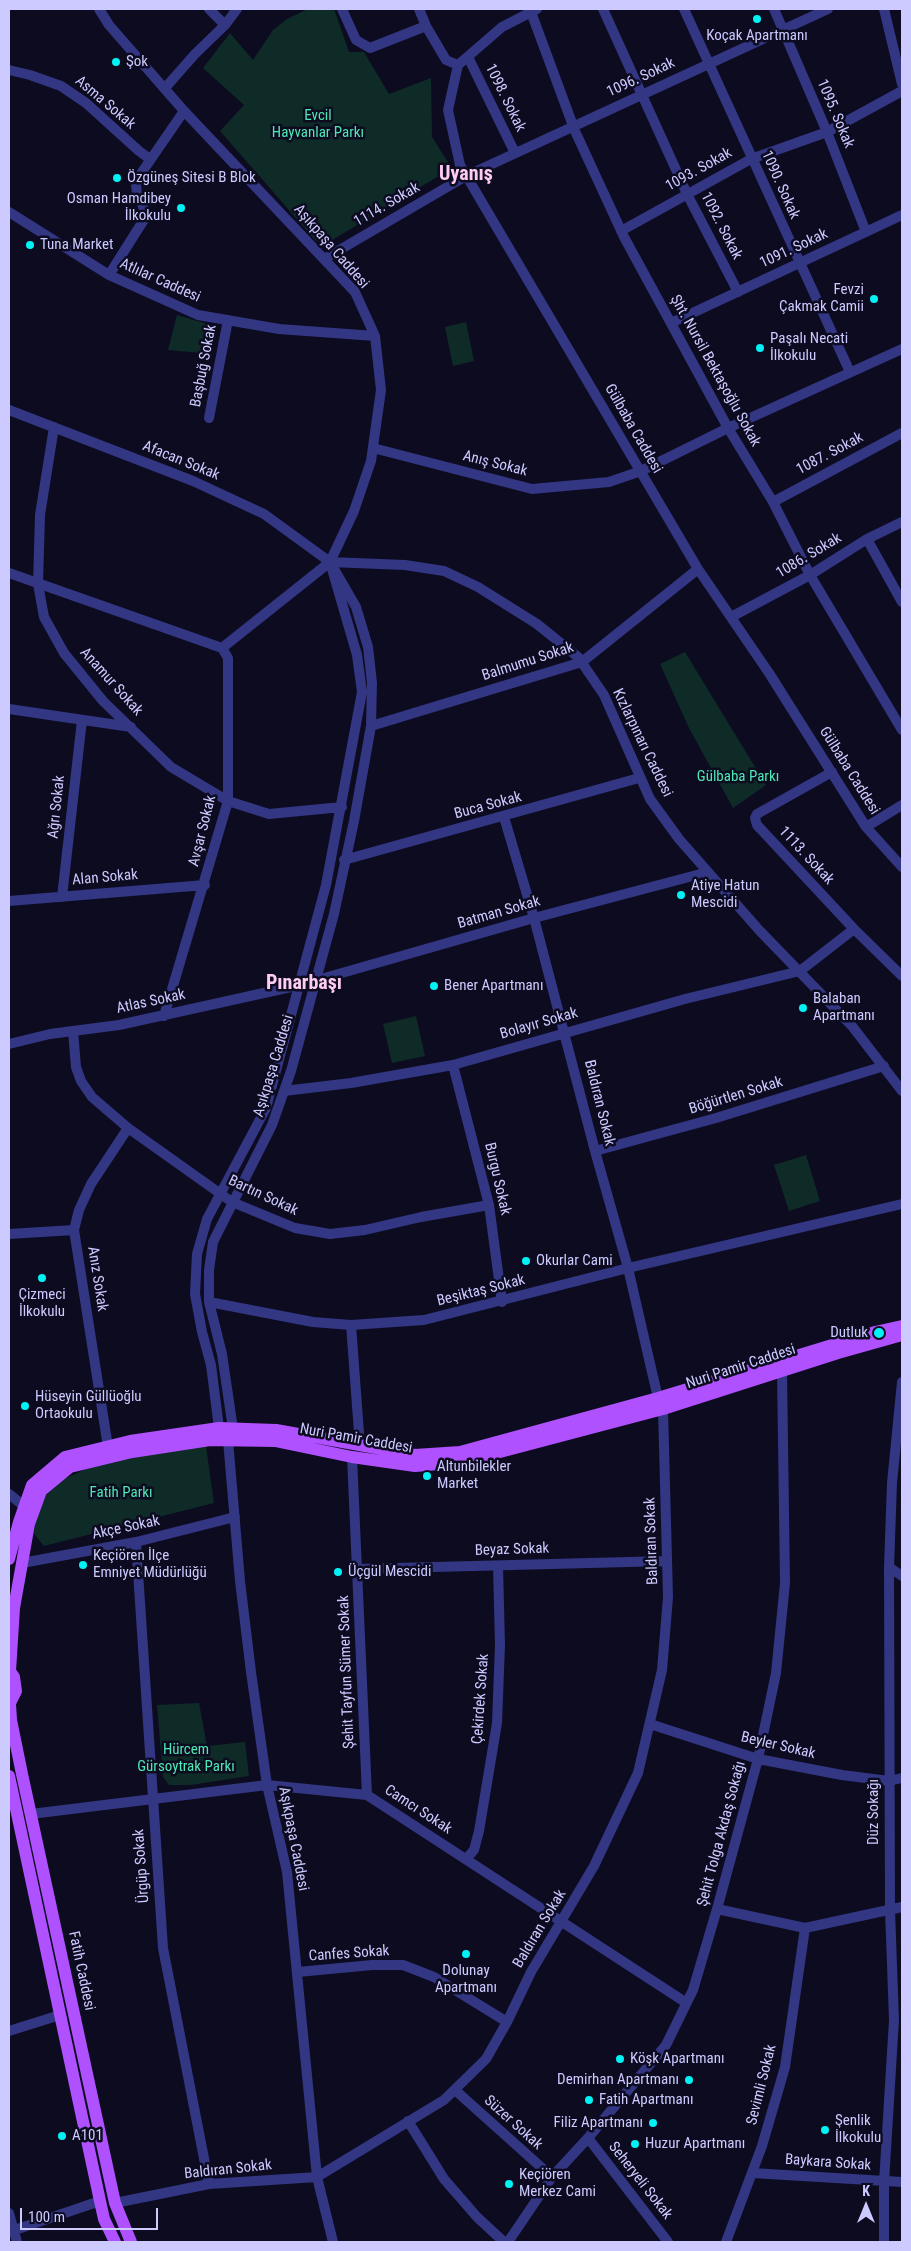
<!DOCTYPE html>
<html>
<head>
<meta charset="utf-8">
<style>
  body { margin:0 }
  #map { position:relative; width:911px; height:2251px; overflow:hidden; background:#0d0b20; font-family:"Roboto Condensed",sans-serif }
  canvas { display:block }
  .frame { position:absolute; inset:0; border:10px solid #cccaff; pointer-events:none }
  .north { position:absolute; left:841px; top:2181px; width:50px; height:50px; -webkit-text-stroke:4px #0d0b20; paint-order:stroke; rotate:0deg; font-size:14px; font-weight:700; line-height:20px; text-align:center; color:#cccaff }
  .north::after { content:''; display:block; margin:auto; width:18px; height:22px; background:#cccaff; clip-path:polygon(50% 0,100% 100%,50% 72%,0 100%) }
  .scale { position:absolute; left:20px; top:2208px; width:138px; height:22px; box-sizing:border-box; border:2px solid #cccaff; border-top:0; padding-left:6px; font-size:15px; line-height:18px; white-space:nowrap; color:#cccaff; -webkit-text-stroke:4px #0d0b20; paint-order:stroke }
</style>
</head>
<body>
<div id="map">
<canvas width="911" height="2251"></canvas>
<div class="frame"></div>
<div class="north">K</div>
<div class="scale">100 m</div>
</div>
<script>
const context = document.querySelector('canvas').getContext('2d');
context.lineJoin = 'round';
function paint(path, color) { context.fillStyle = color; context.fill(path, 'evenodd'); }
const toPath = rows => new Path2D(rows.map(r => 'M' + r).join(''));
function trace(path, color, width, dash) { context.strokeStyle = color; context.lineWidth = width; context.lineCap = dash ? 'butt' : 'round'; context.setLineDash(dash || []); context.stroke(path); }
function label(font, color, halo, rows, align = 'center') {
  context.font = font + ' "Roboto Condensed",sans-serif'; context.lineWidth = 5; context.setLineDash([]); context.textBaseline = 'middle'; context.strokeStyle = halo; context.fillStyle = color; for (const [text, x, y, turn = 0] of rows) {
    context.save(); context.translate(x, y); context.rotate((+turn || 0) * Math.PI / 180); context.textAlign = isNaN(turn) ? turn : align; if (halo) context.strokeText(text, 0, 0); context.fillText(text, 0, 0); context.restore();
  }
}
paint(toPath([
  [308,9,334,9,349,52,364,52,389,94,431,78,432,137,449,164,447,171,324,245,315,240,220,131,244,105,203,68,230,33,253,60,273,30,287,19],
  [177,315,214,326,212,354,168,350],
  [466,322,474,361,453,366,445,327],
  [685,652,766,785,733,808,689,728,660,664],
  [416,1016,425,1056,392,1063,383,1024],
  [806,1155,820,1201,789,1211,774,1165],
  [206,1446,214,1503,44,1546,34,1534,36,1515,46,1495,64,1479,86,1469,132,1457],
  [199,1703,207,1746,245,1742,249,1776,191,1785,169,1785,163,1777,157,1705]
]), '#0e2b27');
trace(toPath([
  [209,9,225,25],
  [342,9,356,40,370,48,426,26],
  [419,9,426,26,446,60,458,65],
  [537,9,502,27,458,65,448,110,460,165,698,569,769,673,866,827,902,867],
  [603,9,687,194,738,292],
  [684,9,850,372],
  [774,9,827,132,866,232],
  [884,9,902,84],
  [531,12,575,131,624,237,728,428,773,502,810,575,902,730],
  [468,57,515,153],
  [9,70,30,75,61,86,86,103,139,151,150,159],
  [165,88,195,54,225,25,237,9],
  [9,212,109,275,198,315,279,329,375,336],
  [621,231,751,159,827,132,902,91],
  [324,259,466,176,828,9],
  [109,275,145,218,143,206,137,195,136,185,140,175,184,111],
  [671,323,902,215],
  [9,410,193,481,264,514,330,562],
  [209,418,228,320],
  [54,427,40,515,38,584,44,617,64,653,103,701,171,767,228,801,269,814,342,807],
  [373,448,532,489,609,482,641,471,728,428,902,349],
  [773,502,902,433],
  [867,539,902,602],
  [330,562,405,565,444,571,478,587,537,624,578,657,604,695,650,799,679,839,759,930,852,1026,902,1091],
  [9,573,222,648,330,562,354,511,371,461,381,390,375,336,355,292,184,111,109,25,99,9],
  [731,617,810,575,867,539,902,522],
  [9,709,131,727],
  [371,726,582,662,698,569],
  [832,772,757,814,755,818,757,825,854,929,902,976],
  [504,817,534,918,595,1151,628,1268,658,1398],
  [866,827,902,805],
  [344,860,639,778],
  [62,897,82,720],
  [9,901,205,885],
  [164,1016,228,801,228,658,222,648],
  [73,1031,76,1067,81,1081,92,1097,128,1128,232,1202,295,1228,330,1234,365,1230,421,1217,489,1205],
  [9,1044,50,1034,119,1025,300,985,534,918,708,872],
  [453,1065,489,1205,502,1302],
  [284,1091,351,1083,453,1065,685,999,800,971,854,929],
  [595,1151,716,1118,884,1066],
  [9,1234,74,1230],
  [209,1302,313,1322,351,1325,424,1320,628,1268,902,1204],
  [351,1325,360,1446],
  [219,1428,211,1365,202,1332,195,1294,197,1254,207,1219,266,1108,326,885,362,692,357,655,330,562,356,607,368,647,372,683,371,726,354,821,334,914,291,1071,272,1125,213,1242,209,1270,209,1302,222,1354,233,1429],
  [228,1440,240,1581,251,1672,267,1785,287,1872,317,2177,333,2242],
  [108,1447,74,1230,79,1210,91,1184,128,1128],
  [352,1457,367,1795],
  [9,1494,24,1506],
  [136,1542,163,1948,209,2184],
  [22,1563,136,1542,235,1517],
  [889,1567,902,1576],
  [357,1569,667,1561],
  [650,1724,758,1759,842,1775,889,1781,902,1778],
  [31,1814,267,1785,367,1795,685,2002],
  [466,1859,474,1850,479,1831,497,1723,500,1645,498,1566],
  [717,1909,805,1928,902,1907],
  [298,1972,372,1965,403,1965,434,1977,507,2022],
  [9,2031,60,2015],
  [455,2090,552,2177],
  [408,2121,444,2179,477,2217,504,2242],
  [588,2138,668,2242],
  [752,2173,902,2182],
  [115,2203,209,2184,317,2177,444,2100,486,2059,507,2022,531,1972,594,1866,638,1773,662,1670,668,1597,663,1409],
  [9,2213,17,2242],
  [9,2232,100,2201],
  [508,2242,552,2177,588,2138,666,2045,693,1990,717,1909,758,1759,776,1673,785,1583,782,1371],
  [726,2242,762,2146,785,2067,805,1928],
  [884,2242,884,2182,894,2020,890,1910,889,1567,892,1483,902,1382]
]), '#323683', 10);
trace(toPath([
  [9,1559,19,1522,32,1485,65,1457,130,1441,219,1428,276,1430,415,1455,460,1452,658,1398,875,1332,902,1326],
  [9,1670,14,1677,16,1691,9,1705],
  [10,1671,14,1608,29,1524,41,1491,70,1467,132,1452,210,1440,275,1441,352,1457,415,1466,462,1462,663,1409,838,1353,902,1335],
  [10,1704,11,1720,22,1774,115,2203,131,2242],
  [9,1776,100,2201,104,2219,115,2242]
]), '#af51ff', 12);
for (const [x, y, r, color] of [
  [757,19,5,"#00f2f5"],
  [116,62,5,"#00f2f5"],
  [117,178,5,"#00f2f5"],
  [181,208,5,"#00f2f5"],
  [30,245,5,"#00f2f5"],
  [874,299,5,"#00f2f5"],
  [760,348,5,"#00f2f5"],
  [681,895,5,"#00f2f5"],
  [434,986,5,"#00f2f5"],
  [803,1008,5,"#00f2f5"],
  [526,1261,5,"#00f2f5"],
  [42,1278,5,"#00f2f5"],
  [879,1333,6,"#00f2f5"],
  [25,1406,5,"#00f2f5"],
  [427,1476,5,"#00f2f5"],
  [83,1565,5,"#00f2f5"],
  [338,1572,5,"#00f2f5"],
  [466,1954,5,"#00f2f5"],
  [620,2059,5,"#00f2f5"],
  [689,2080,5,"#00f2f5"],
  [589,2100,5,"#00f2f5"],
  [653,2123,5,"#00f2f5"],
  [825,2130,5,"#00f2f5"],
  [62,2136,5,"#00f2f5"],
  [635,2144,5,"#00f2f5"],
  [509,2184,5,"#00f2f5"]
]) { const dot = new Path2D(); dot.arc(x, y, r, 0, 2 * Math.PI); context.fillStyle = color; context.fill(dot); trace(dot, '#0d0b20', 2); }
label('15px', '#cccaff', '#0d0b20', [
  ["Koçak Apartmanı",757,36,"center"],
  ["Şok",126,62],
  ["Özgüneş Sitesi B Blok",127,178],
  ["Osman Hamdibey",171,199,"right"],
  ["İlkokulu",171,216,"right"],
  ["Tuna Market",40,245],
  ["Fevzi",864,290,"right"],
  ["Çakmak Camii",864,307,"right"],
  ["Paşalı Necati",770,339],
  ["İlkokulu",770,356],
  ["Atiye Hatun",691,886],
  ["Mescidi",691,903],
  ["Bener Apartmanı",444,986],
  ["Balaban",813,999],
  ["Apartmanı",813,1016],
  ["Okurlar Cami",536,1261],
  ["Çizmeci",42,1295,"center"],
  ["İlkokulu",42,1312,"center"],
  ["Dutluk",868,1333,"right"],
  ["Hüseyin Güllüoğlu",35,1397],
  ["Ortaokulu",35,1414],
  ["Altunbilekler",437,1467],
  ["Market",437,1484],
  ["Keçiören İlçe",93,1556],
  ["Emniyet Müdürlüğü",93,1573],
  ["Üçgül Mescidi",348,1572],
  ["Dolunay",466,1971,"center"],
  ["Apartmanı",466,1988,"center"],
  ["Köşk Apartmanı",630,2059],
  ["Demirhan Apartmanı",679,2080,"right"],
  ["Fatih Apartmanı",599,2100],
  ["Şenlik",835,2121],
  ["İlkokulu",835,2138],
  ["Filiz Apartmanı",643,2123,"right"],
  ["A101",72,2136],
  ["Huzur Apartmanı",645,2144],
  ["Keçiören",519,2175],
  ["Merkez Cami",519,2192]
], 'left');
label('15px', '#cccaff', '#0d0b20', [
  ["1096. Sokak",641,78,-25],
  ["1098. Sokak",505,98,64],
  ["Asma Sokak",105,103,40],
  ["1095. Sokak",835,114,67],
  ["1093. Sokak",699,170,-29],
  ["1090. Sokak",780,185,66],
  ["1114. Sokak",387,205,-30],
  ["1092. Sokak",721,226,63],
  ["Aşıkpaşa Caddesi",331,247,49],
  ["1091. Sokak",794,249,-25],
  ["Atlılar Caddesi",160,281,24],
  ["Başbuğ Sokak",204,366,-79],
  ["Şht. Nursil Bektaşoğlu Sokak",715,371,61],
  ["Gülbaba Caddesi",633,429,60],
  ["1087. Sokak",830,454,-28],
  ["Afacan Sokak",181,461,22],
  ["Anış Sokak",495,464,14],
  ["1086. Sokak",809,556,-31],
  ["Balmumu Sokak",528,662,-18],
  ["Anamur Sokak",111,682,48],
  ["Kızlarpınarı Caddesi",642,743,64],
  ["Gülbaba Caddesi",849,771,58],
  ["Buca Sokak",488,806,-15],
  ["Ağrı Sokak",57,807,-84],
  ["Avşar Sokak",203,831,-76],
  ["1113. Sokak",806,856,47],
  ["Alan Sokak",105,878,-5],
  ["Batman Sokak",499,913,-16],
  ["Atlas Sokak",151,1002,-12],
  ["Bolayır Sokak",539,1024,-16],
  ["Aşıkpaşa Caddesi",274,1066,-73],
  ["Böğürtlen Sokak",736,1096,-17],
  ["Baldıran Sokak",599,1103,76],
  ["Burgu Sokak",497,1179,77],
  ["Bartın Sokak",263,1196,25],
  ["Anız Sokak",97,1279,81],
  ["Beşiktaş Sokak",481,1291,-14],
  ["Nuri Pamir Caddesi",741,1367,-18],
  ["Nuri Pamir Caddesi",356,1439,10],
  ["Akçe Sokak",126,1528,-12],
  ["Baldıran Sokak",652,1541,-92],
  ["Beyaz Sokak",512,1550,-2],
  ["Şehit Tayfun Sümer Sokak",347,1672,-92],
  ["Çekirdek Sokak",481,1699,-86],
  ["Beyler Sokak",778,1746,13],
  ["Camcı Sokak",418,1810,33],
  ["Düz Sokağı",874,1812,-90],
  ["Şehit Tolga Akdaş Sokağı",722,1834,-75],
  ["Aşıkpaşa Caddesi",293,1839,79],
  ["Ürgüp Sokak",142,1866,-94],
  ["Baldıran Sokak",540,1929,-59],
  ["Canfes Sokak",349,1954,-4],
  ["Fatih Caddesi",81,1971,78],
  ["Sevimli Sokak",762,2085,-76],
  ["Süzer Sokak",513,2123,42],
  ["Baykara Sokak",828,2163,4],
  ["Baldıran Sokak",228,2170,-6],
  ["Seheryeli Sokak",640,2181,52]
]);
label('15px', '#4de8b4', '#0d0b20', [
  ["Evcil",318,116],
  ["Hayvanlar Parkı",318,133],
  ["Gülbaba Parkı",738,777],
  ["Fatih Parkı",121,1493],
  ["Hürcem",186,1750],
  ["Gürsoytrak Parkı",186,1767]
]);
label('bold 20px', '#ffccf1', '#0d0b20', [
  ["Uyanış",466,175],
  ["Pınarbaşı",304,984]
]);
</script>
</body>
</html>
